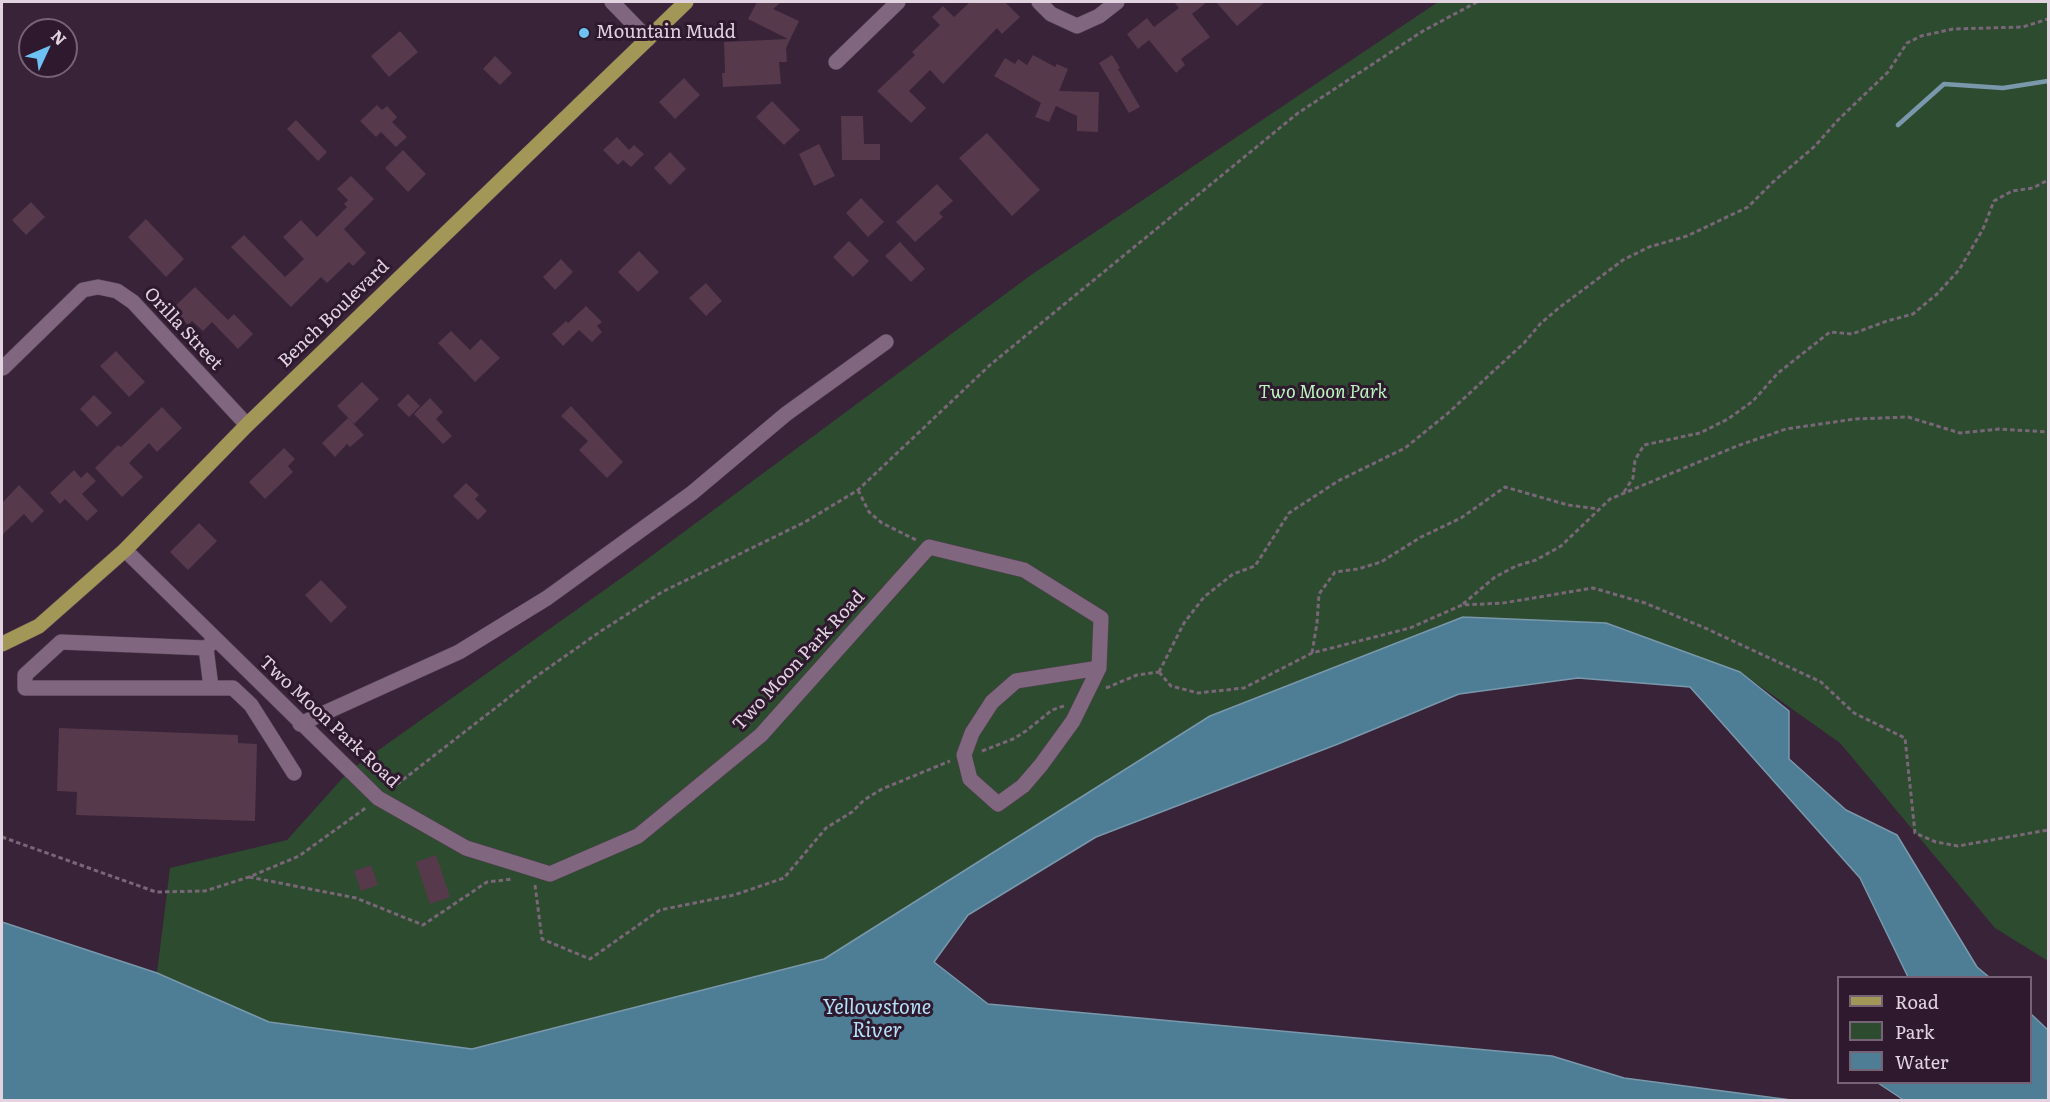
<!DOCTYPE html>
<html>
<head>
<meta charset="utf-8">
<style>
  body { margin:0 }
  #map { position:relative; width:2050px; height:1102px; overflow:hidden; background:#392338; font-family:Literata,serif }
  canvas { display:block }
  .frame { position:absolute; inset:0; border:3px solid #e2d3e1; pointer-events:none }
  .legend { position:absolute; left:1837px; top:976px; width:195px; height:108px; box-sizing:border-box; background:#2e192e; border:2px solid #766376; margin:0; padding:8px 10px; list-style:none; font-size:18px; color:#e2d3e1 }
  .legend li { display:flex; align-items:center; gap:12px; height:30px }
  .legend b { width:30px; border:2px solid #766376 }
  .north { position:absolute; left:18px; top:18px; width:60px; height:60px; box-sizing:border-box; background:#2e192e; border:2px solid #766376; border-radius:50%; rotate:46deg; font-size:16px; font-weight:700; line-height:24px; text-align:center; color:#e2d3e1 }
  .north::after { content:''; display:block; margin:auto; width:21px; height:27px; background:#6dc2f3; clip-path:polygon(50% 0,100% 100%,50% 72%,0 100%) }
</style>
</head>
<body>
<div id="map">
<canvas width="2050" height="1102"></canvas>
<div class="frame"></div>
<ul class="legend">
<li><b style="height:8px;background:#a39757"></b>Road</li>
<li><b style="height:16px;background:#2d4b2f"></b>Park</li>
<li><b style="height:16px;background:#4d7e96"></b>Water</li>
</ul>
<div class="north">N</div>
</div>
<script>
const context = document.querySelector('canvas').getContext('2d');
context.lineJoin = 'round';
function paint(path, color) { context.fillStyle = color; context.fill(path, 'evenodd'); }
const toPath = rows => new Path2D(rows.map(r => 'M' + r).join(''));
function trace(path, color, width, dash) { context.strokeStyle = color; context.lineWidth = width; context.lineCap = dash ? 'butt' : 'round'; context.setLineDash(dash || []); context.stroke(path); }
function label(font, color, halo, rows, align = 'center') {
  context.font = font + ' Literata,serif'; context.lineWidth = 6; context.setLineDash([]); context.textBaseline = 'middle'; context.strokeStyle = halo; context.fillStyle = color; for (const [text, x, y, turn = 0] of rows) {
    context.save(); context.translate(x, y); context.rotate((+turn || 0) * Math.PI / 180); context.textAlign = isNaN(turn) ? turn : align; if (halo) context.strokeText(text, 0, 0); context.fillText(text, 0, 0); context.restore();
  }
}
paint(toPath([
  [1438,2,2048,2,2048,961,1995,928,1840,743,1740,672,1606,623,1210,716,824,959,471,1049,269,1022,157,973,170,868,287,840,349,771,627,574,1031,275]
]), '#2d4b2f');
const water = toPath([
  [1463,617,1606,623,1740,672,1789,711,1789,759,1846,810,1897,835,1977,967,1989,977,1908,977,1860,878,1690,687,1578,678,1459,694,1338,744,1096,837,968,915,934,962,988,1004,1552,1056,1624,1078,1791,1100,2,1100,2,922,157,973,269,1022,472,1049,824,959,1210,716,1463,617],
  [2031,1014,2048,1030,2048,1100,1901,1100,1902,1099,1878,1083,2030,1082,2031,1014]
]);
paint(water, '#4d7e96');
trace(water, '#7a98ac', 1.5);
trace(toPath([
  [1898,125,1944,84,2003,88,2048,81]
]), '#7a98ac', 4.5);
paint(toPath([
  [757,2,781,2,773,9,799,21,786,48,787,62,779,62,781,84,723,87,722,73,725,73,724,42,788,39,748,19],
  [970,2,1005,2,1020,17,1002,34,997,28,943,84,930,70,909,91,926,108,911,123,877,91,915,55,912,52,940,25,932,17,943,6,954,17],
  [1174,2,1207,2,1192,14,1210,37,1181,59,1185,65,1176,73,1149,40,1138,49,1127,34,1147,18,1154,27,1179,8],
  [1216,2,1265,2,1237,26],
  [400,31,418,52,389,77,371,56],
  [1033,55,1055,67,1057,64,1068,69,1059,91,1099,92,1098,132,1077,131,1077,116,1056,106,1049,122,1035,117,1041,103,994,76,1005,58,1015,64,1018,59,1027,65],
  [1112,55,1120,68,1118,69,1140,107,1129,113,1099,63],
  [495,56,512,73,500,85,483,69],
  [684,78,700,95,675,119,659,102],
  [772,101,800,130,784,145,756,117],
  [377,105,382,110,387,106,397,117,392,122,407,137,396,147,381,132,376,137,360,121],
  [841,116,863,116,864,144,880,144,880,160,842,160],
  [296,120,327,152,318,161,287,129],
  [987,133,1040,190,1012,216,959,158],
  [617,137,629,150,634,145,644,154,631,167,623,160,618,165,603,150],
  [819,144,835,176,814,186,799,154],
  [403,150,426,174,408,192,385,168],
  [670,152,686,169,670,185,654,168],
  [351,176,374,199,344,229,366,253,353,266,349,262,327,283,321,277,291,307,231,247,244,235,285,277,304,259,283,237,301,220,317,237,347,207,344,204,348,200,337,189],
  [937,184,953,201,939,213,943,217,915,242,896,222],
  [861,198,884,222,868,237,846,213],
  [31,202,45,217,26,235,12,220],
  [146,219,184,259,166,277,128,237],
  [849,241,869,261,853,277,833,257],
  [900,242,925,269,911,282,885,256],
  [639,251,659,272,638,292,618,272],
  [561,259,573,272,555,290,543,277],
  [706,283,722,301,706,316,689,298],
  [195,287,228,320,234,314,253,334,238,349,212,322,203,331,192,321,188,325,172,309],
  [586,306,602,322,597,326,602,332,592,342,579,330,563,346,552,334,566,321,568,323],
  [451,331,470,350,481,339,500,358,475,382,438,343],
  [116,351,145,382,129,397,100,366],
  [362,382,379,399,354,424,337,406],
  [408,394,420,406,409,417,397,405],
  [94,395,112,413,97,427,80,409],
  [430,398,443,412,436,419,452,436,443,444,414,414],
  [571,406,623,462,607,478,579,450,588,441,561,416],
  [162,407,182,428,157,452,149,443,129,463,143,477,122,497,95,468,118,445,121,447],
  [348,418,364,435,350,447,347,444,335,457,322,443],
  [284,448,295,459,288,466,293,472,265,499,249,482],
  [74,470,81,478,87,472,96,481,82,494,98,511,87,521,65,499,60,504,50,493],
  [466,483,479,495,475,499,487,511,478,520,453,496],
  [19,485,44,511,32,523,24,514,2,535,2,503],
  [199,523,217,541,188,570,170,552],
  [321,580,347,607,331,623,305,595],
  [59,728,238,735,238,743,257,744,255,821,76,815,77,792,57,791],
  [436,855,450,897,430,904,416,862],
  [371,865,378,885,361,891,354,871]
]), '#56394b');
const minor = toPath([
  [612,2,648,39],
  [1039,2,1051,14,1077,26,1099,16,1117,2],
  [836,62,898,2],
  [2,367,3,368,83,290,98,287,117,291,133,302,247,425],
  [125,550,378,798,466,848,550,874,638,836,761,735,929,547,1024,570,1101,618,1099,668,1016,681,992,702,972,733,964,755,970,779,998,804,1023,786,1041,765,1073,721,1099,668],
  [215,640,206,648,61,642,25,675,25,688,233,688,251,705,294,773],
  [206,648,211,687],
  [300,724,459,652,547,598,692,493,786,414,886,342]
]);
const major = toPath([
  [2,644,39,626,125,550,247,425,686,2]
]);
trace(minor, '#523f51', 16);
trace(major, '#523f51', 16);
trace(toPath([
  [858,490,869,512,882,523,916,540],
  [1624,492,1633,478,1635,460,1644,445,1700,433,1728,419,1753,401,1778,373,1830,332,1852,334,1887,321,1913,314,1937,294,1959,270,1983,229,1994,201,2012,191,2033,188,2048,180],
  [1463,604,1495,577,1516,566,1536,560,1561,546,1610,499,1737,446,1786,429,1855,419,1908,417,1960,433,1999,429,2048,432],
  [1312,653,1317,623,1319,594,1335,572,1358,569,1381,562,1421,537,1461,518,1505,487,1568,505,1598,509],
  [1159,672,1184,623,1204,597,1233,574,1255,566,1289,513,1338,481,1405,448,1447,414,1524,343,1541,323,1560,307,1623,260,1649,247,1687,236,1748,207,1773,182,1815,146,1838,120,1888,72,1907,43,1921,36,1953,29,2023,27,2048,19],
  [1159,672,1171,686,1198,693,1244,688,1312,653,1410,628,1462,605,1503,603,1593,588,1645,603,1705,628,1821,682,1854,713,1905,738,1915,833,1936,842,1958,846,2048,830],
  [1106,688,1137,675,1159,672],
  [982,751,1013,739,1026,731,1052,710,1064,706],
  [391,789,534,678,601,631,662,592,805,522,858,490,990,365,1298,113,1423,31,1477,2],
  [2,837,156,892,205,891,249,877,299,856,367,807],
  [249,877,356,898,423,925,487,882,513,879],
  [535,885,542,939,590,959,660,910,734,895,784,878,826,828,852,812,864,800,882,789,950,761]
]), '#796678', 3, [4.5, 3]);
trace(minor, '#80667f', 15);
trace(major, '#a39757', 15);
for (const [x, y, r, color] of [
  [584,33,6,"#6dc2f3"]
]) { const dot = new Path2D(); dot.arc(x, y, r, 0, 2 * Math.PI); context.fillStyle = color; context.fill(dot); trace(dot, '#2e192e', 2); }
label('18px', '#e2d3e1', '#2e192e', [
  ["Mountain Mudd",596,33]
], 'left');
label('18px', '#e2d3e1', '#2e192e', [
  ["Bench Boulevard",334,314,-44],
  ["Orilla Street",183,329,47],
  ["Two Moon Park Road",799,661,-47],
  ["Two Moon Park Road",329,722,43]
]);
label('italic 18px', '#baf5be', '#2e192e', [
  ["Two Moon Park",1323,393]
]);
label('italic 20px', '#b5e2fa', '#2e192e', [
  ["Yellowstone",877,1008],
  ["River",877,1031]
]);
</script>
</body>
</html>
